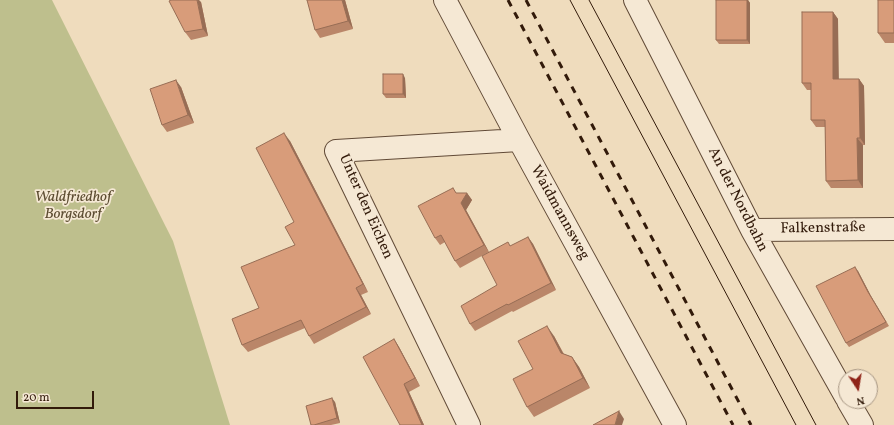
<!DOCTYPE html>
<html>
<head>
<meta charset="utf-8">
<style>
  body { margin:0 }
  #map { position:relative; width:894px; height:425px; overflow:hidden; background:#efdcbd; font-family:Vollkorn,serif }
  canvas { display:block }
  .north { position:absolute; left:838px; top:369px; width:40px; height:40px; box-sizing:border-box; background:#f5e8d4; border:1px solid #a79683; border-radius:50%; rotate:168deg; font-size:11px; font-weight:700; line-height:16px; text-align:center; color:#321a0a }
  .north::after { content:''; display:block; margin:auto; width:14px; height:18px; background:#8f2418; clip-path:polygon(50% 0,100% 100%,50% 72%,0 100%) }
  .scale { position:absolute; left:16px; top:391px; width:78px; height:18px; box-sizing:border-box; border:2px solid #321a0a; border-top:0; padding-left:5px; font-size:12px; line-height:14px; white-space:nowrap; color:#321a0a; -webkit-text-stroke:3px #f5e8d4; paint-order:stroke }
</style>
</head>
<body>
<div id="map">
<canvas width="894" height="425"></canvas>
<div class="north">N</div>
<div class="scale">20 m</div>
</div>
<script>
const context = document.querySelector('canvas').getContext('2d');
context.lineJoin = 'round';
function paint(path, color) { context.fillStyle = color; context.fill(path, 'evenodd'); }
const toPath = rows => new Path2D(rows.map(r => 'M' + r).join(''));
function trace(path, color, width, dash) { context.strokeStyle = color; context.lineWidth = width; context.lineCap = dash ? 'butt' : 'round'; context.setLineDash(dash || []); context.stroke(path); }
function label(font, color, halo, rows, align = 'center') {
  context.font = font + ' Vollkorn,serif'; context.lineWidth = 3.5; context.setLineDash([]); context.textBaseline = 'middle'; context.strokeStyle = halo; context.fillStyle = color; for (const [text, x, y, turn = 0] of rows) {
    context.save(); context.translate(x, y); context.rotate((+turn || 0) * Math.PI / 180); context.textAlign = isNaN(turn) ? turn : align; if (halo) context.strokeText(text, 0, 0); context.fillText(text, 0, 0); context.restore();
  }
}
paint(toPath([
  [0,0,52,0,173,241,230,425,0,425]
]), '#bebf8d');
const minor = toPath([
  [445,0,519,140,675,425],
  [635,0,752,230,846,397],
  [752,230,894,229],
  [848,401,862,425],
  [469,425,336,151,519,140]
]);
trace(minor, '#614a37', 24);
trace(minor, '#f5e8d4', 22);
trace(toPath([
  [570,0,796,425],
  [589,0,816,425]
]), '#321a0a', 1);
trace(toPath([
  [508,0,733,425],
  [526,0,751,425]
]), '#321a0a', 3, [7, 7]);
paint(toPath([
  [345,0,353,29,320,38,315,30],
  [716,0,748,0,750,3,750,44,719,44,716,40],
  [894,0,894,43,885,43,878,33],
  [201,2,208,36,191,40,185,32],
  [833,12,838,19,838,79,859,79,864,86,865,145,863,145,863,188,831,188,826,181,825,127,816,127,811,120,811,90,807,90,802,83],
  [405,78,406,98,386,98,383,94],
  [181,87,194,123,167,132,162,125],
  [290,141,368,292,361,295,371,314,314,344,309,336,305,328,248,352,242,345,259,308,295,245,294,222],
  [453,188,456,193,467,193,472,200,466,210,489,252,460,268,455,261,445,242,440,245,435,238],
  [528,237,533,244,556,290,513,312,512,311,475,331,470,324,497,285,511,246],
  [858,271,871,296,889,326,849,347,846,343],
  [554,336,564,354,572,357,579,367,590,388,534,417,527,407,533,369],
  [394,339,399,347,420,386,409,392,424,425,400,425],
  [335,402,340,423,331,425,311,425]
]), '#ba8669');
paint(toPath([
  [197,0,199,0,201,2,208,36,203,29],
  [342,0,345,0,353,29,348,21],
  [747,0,748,0,750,3,750,44,747,40],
  [833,12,838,19,839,87,833,79],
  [403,74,405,78,406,98,403,94],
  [859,79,864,86,865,145,860,138],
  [176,80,181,87,194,123,188,115],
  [284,133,290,141,368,292,363,284],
  [857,138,863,145,863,188,858,180],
  [467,193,472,200,466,210,489,252,484,245,461,203],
  [528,237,533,244,556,290,551,283],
  [855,267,858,271,871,296,889,326,868,292],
  [356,288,361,295,371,314,366,307],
  [547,326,554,336,568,363,561,353],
  [394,339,399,347,420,386,415,378],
  [572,357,579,367,590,388,583,378],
  [404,384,409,392,424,425,422,425],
  [332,398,335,402,340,423,337,418],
  [619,411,624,419,622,425,615,425]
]), '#976d55');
const building = toPath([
  [171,0,197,0,203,29,185,32,169,1,171,0],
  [307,0,342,0,348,21,315,30,307,0],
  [716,0,747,0,747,40,716,40,716,0],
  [878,0,894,0,894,33,878,33,878,0],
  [802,12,833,12,833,79,859,79,860,138,857,138,858,180,826,181,825,120,811,120,811,83,802,83,802,12],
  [383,74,403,74,403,94,383,94,383,74],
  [176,80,188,115,162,125,150,89,176,80],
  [284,133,363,284,356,288,366,307,309,336,301,320,242,345,232,319,259,308,241,267,295,245,285,227,294,222,256,148,284,133],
  [453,188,456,193,467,193,461,203,484,245,455,261,441,235,435,238,418,206,453,188],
  [528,237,551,283,508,305,507,304,470,324,461,306,497,285,482,256,508,242,510,246,528,237],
  [855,267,868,292,886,322,846,343,816,286,855,267],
  [547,326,561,353,572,357,583,378,527,407,513,379,533,369,518,341,547,326],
  [394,339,415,378,404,384,422,425,400,425,363,357,394,339],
  [332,398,337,418,314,425,311,425,306,406,332,398],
  [619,411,615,425,593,425,619,411]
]);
paint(building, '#d89c7a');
trace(building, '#976d55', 1);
label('italic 15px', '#5c4c31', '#f5e8d4', [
  ["Waldfriedhof",73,198],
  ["Borgsdorf",73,215]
]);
label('15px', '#321a0a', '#f5e8d4', [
  ["An der Nordbahn",737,200,63],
  ["Unter den Eichen",365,207,66],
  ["Waidmannsweg",559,213,61],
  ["Falkenstraße",823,229,-1]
]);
</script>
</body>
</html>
